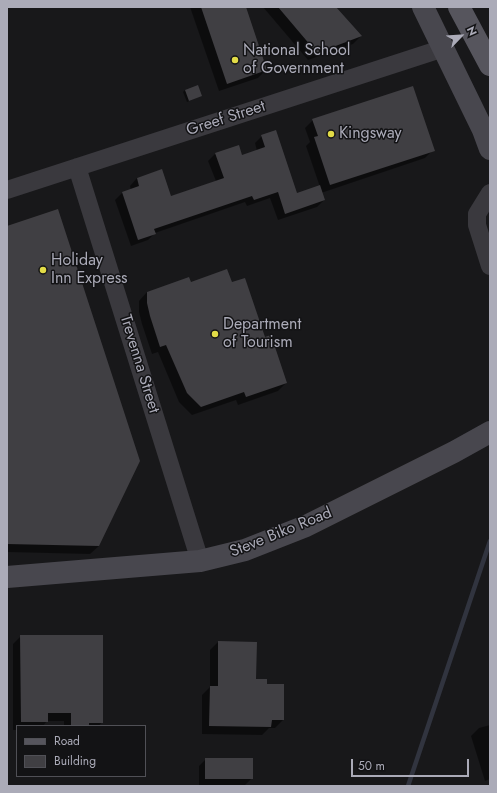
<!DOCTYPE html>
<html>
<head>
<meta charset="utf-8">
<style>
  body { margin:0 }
  #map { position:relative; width:497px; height:793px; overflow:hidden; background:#18181a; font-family:Jost,sans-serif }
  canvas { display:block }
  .frame { position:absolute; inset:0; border:8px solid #ababb8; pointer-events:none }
  .legend { position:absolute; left:16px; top:725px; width:130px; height:52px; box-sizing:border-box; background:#131315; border:1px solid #505056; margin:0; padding:5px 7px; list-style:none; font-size:12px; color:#ababb8 }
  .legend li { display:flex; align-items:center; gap:8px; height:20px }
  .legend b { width:20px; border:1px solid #505056 }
  .north { position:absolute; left:441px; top:16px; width:40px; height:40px; -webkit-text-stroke:3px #131315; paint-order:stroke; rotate:65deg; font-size:11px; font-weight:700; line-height:16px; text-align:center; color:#ababb8 }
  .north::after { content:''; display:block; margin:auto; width:14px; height:18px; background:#ababb8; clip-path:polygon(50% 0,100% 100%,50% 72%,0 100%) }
  .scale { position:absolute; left:351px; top:759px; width:118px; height:18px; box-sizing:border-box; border:2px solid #ababb8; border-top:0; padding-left:5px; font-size:12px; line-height:14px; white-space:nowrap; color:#ababb8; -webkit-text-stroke:3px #131315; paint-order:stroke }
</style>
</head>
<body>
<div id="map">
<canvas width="497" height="793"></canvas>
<div class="frame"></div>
<ul class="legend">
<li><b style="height:5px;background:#56555d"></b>Road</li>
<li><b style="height:11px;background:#403f43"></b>Building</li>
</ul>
<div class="north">N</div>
<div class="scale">50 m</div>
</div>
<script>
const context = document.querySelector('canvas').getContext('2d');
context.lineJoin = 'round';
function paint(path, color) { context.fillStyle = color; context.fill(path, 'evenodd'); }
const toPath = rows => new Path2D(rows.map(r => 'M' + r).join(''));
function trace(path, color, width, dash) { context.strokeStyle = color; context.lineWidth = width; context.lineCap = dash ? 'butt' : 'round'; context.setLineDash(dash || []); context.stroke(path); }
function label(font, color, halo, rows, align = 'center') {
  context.font = font + ' Jost,sans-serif'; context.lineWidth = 3; context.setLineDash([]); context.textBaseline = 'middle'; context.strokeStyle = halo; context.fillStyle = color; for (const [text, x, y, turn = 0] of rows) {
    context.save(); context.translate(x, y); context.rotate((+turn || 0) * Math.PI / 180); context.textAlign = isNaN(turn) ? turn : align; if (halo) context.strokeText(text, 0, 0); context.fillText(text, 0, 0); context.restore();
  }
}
paint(toPath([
  [190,7,245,7,266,70,258,78,219,91],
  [263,7,334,7,361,36,353,44,308,60],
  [185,90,201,96,187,102,183,92],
  [313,120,433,150,425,158,321,193,324,200,317,207,278,220,270,198,247,206,245,202,155,233,148,240,131,246,115,200,122,193,131,190,130,186,137,178,161,170,170,197,216,181,208,161,215,154,241,156,257,151,255,143,262,136,297,195,320,187,306,146,310,142,305,128],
  [7,227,99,546,90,554,7,552],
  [190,283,231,284,265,338,286,383,278,391,238,405,236,400,192,415,179,402,158,352,152,354,142,324,139,312,139,301,147,292],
  [21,636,102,722,99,726,64,726,64,721,47,721,43,726,17,726,17,730,13,730,13,644],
  [218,642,255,680,266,685,283,720,275,728,269,728,262,735,202,734,202,695,210,687,210,650],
  [490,725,490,779,485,781,471,736,479,728],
  [206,759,252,778,245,785,199,786,199,766]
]), '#0007');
trace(toPath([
  [408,786,490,541]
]), '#31343f', 4.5);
paint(toPath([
  [201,7,246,7,267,70,227,84],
  [278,7,336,7,362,36,317,53],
  [198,85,202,96,189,101,185,90],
  [413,86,435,151,330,185,314,137,318,136,312,119],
  [276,130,297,193,320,185,325,200,285,214,278,192,254,200,252,196,154,229,156,234,138,240,122,192,139,186,137,178,162,169,171,196,224,178,215,153,239,145,242,155,265,147,261,135],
  [58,209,140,461,99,546,7,544,7,226],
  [227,269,232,282,245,278,265,337,271,335,287,383,246,397,244,392,201,407,187,393,166,345,160,347,150,316,147,303,147,292,189,277,191,282],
  [20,635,103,635,103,723,89,723,89,726,71,726,71,713,48,713,48,722,21,722],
  [218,641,257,642,256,679,267,679,267,684,284,684,284,720,272,720,271,727,209,726,210,686,218,686],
  [205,758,253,758,253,779,205,779]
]), '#403f43');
trace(toPath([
  [77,167,200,561],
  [7,190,444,48],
  [490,193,477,214,477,225,490,266]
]), '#3a393e', 18);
trace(toPath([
  [423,7,483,130,490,149],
  [7,577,200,561,245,550,306,526,454,452,490,432]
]), '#48474e', 22);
trace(toPath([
  [459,7,490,65]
]), '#56555d', 22);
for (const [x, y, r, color] of [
  [235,60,4,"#e2dc47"],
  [331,134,4,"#e2dc47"],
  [43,270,4,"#e2dc47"],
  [215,334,4,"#e2dc47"]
]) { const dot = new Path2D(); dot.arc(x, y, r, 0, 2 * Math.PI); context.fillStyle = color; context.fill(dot); trace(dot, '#131315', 1.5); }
label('16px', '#ababb8', '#131315', [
  ["National School",243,51],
  ["of Government",243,69],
  ["Kingsway",339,134],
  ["Holiday",51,261],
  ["Inn Express",51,279],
  ["Department",223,325],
  ["of Tourism",223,343]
], 'left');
label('16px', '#ababb8', '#131315', [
  ["Greef Street",226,119,-18],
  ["Trevenna Street",139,364,73],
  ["Steve Biko Road",281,533,-22]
]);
</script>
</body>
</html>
